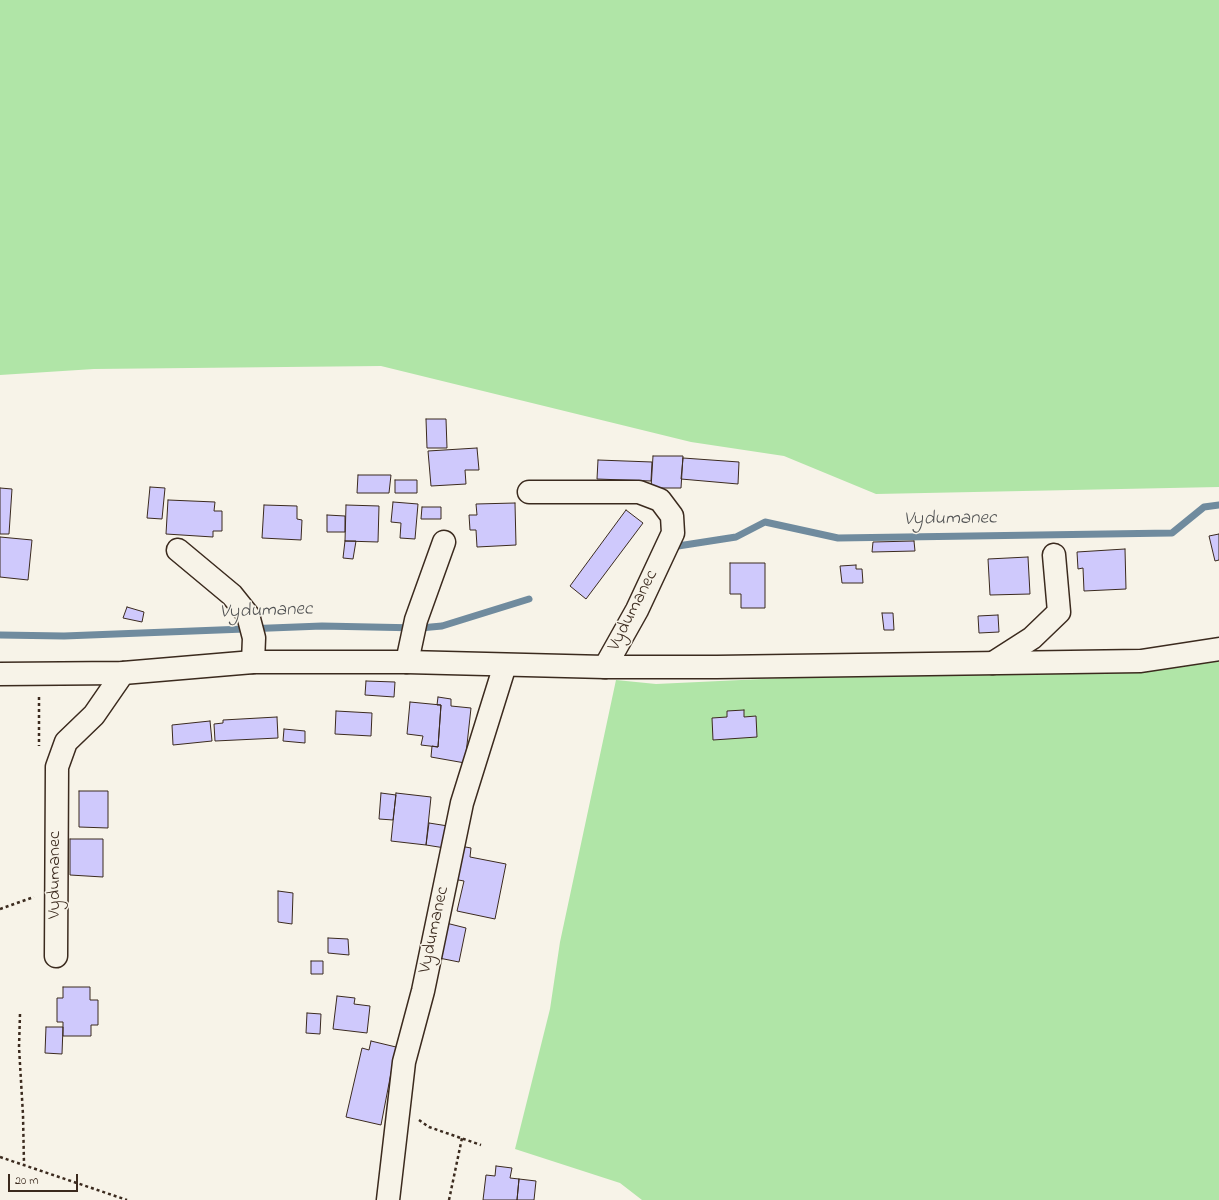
<!DOCTYPE html>
<html>
<head>
<meta charset="utf-8">
<style>
  body { margin:0 }
  #map { position:relative; width:1219px; height:1200px; overflow:hidden; background:#f7f3e8; font-family:"Indie Flower",sans-serif }
  canvas { display:block }
  .scale { position:absolute; left:8px; top:1174px; width:70px; height:18px; box-sizing:border-box; border:2px solid #3b2a1e; border-top:0; padding-left:5px; font-size:12px; line-height:14px; white-space:nowrap; color:#3b2a1e; -webkit-text-stroke:3px #f7f3e8; paint-order:stroke }
</style>
</head>
<body>
<div id="map">
<canvas width="1219" height="1200"></canvas>
<div class="scale">20 m</div>
</div>
<script>
const context = document.querySelector('canvas').getContext('2d');
context.lineJoin = 'round';
function paint(path, color) { context.fillStyle = color; context.fill(path, 'evenodd'); }
const toPath = rows => new Path2D(rows.map(r => 'M' + r).join(''));
function trace(path, color, width, dash) { context.strokeStyle = color; context.lineWidth = width; context.lineCap = dash ? 'butt' : 'round'; context.setLineDash(dash || []); context.stroke(path); }
function label(font, color, halo, rows, align = 'center') {
  context.font = font + ' "Indie Flower",sans-serif'; context.lineWidth = 3; context.setLineDash([]); context.textBaseline = 'middle'; context.strokeStyle = halo; context.fillStyle = color; for (const [text, x, y, turn = 0] of rows) {
    context.save(); context.translate(x, y); context.rotate((+turn || 0) * Math.PI / 180); context.textAlign = isNaN(turn) ? turn : align; if (halo) context.strokeText(text, 0, 0); context.fillText(text, 0, 0); context.restore();
  }
}
paint(toPath([
  [0,0,1219,0,1219,487,876,494,784,456,691,442,381,366,94,369,0,375],
  [1219,648,1219,1200,642,1200,620,1183,515,1149,550,1009,560,942,616,680,656,684,1039,666]
]), '#b0e5a7');
trace(toPath([
  [678,546,736,537,765,522,838,538,1172,533,1204,507,1219,505],
  [0,635,64,636,322,626,420,628,442,626,529,599]
]), '#708b9e', 7);
const building = toPath([
  [426,419,446,419,447,448,427,448,426,419],
  [477,448,479,470,465,470,466,484,431,486,428,451,477,448],
  [653,456,683,456,681,488,651,488,653,456],
  [683,458,739,462,738,484,681,479,683,458],
  [598,460,652,462,651,481,597,479,598,460],
  [358,475,391,475,389,493,357,493,358,475],
  [395,480,417,480,417,493,395,493,395,480],
  [150,487,165,488,162,519,147,518,150,487],
  [0,488,12,489,9,534,0,534,0,488],
  [168,500,215,502,214,511,222,511,222,531,213,531,213,537,166,534,168,500],
  [393,502,418,504,415,539,400,538,401,523,391,522,393,502],
  [515,503,516,545,477,547,476,530,470,530,469,515,477,515,476,504,515,503],
  [264,505,297,506,297,519,302,520,301,540,262,538,264,505],
  [346,505,379,506,378,542,345,541,346,505],
  [422,507,441,507,441,519,421,519,422,507],
  [626,510,643,523,586,599,570,586,626,510],
  [327,515,345,516,345,532,327,532,327,515],
  [1219,534,1219,560,1215,561,1209,536,1219,534],
  [0,537,32,540,28,580,0,577,0,537],
  [345,541,356,541,353,559,343,558,345,541],
  [914,541,915,551,872,552,873,542,914,541],
  [1125,549,1126,589,1084,591,1083,568,1078,569,1077,552,1125,549],
  [1028,557,1030,594,990,595,988,559,1028,557],
  [730,563,765,563,765,608,741,608,741,594,730,594,730,563],
  [856,565,856,569,862,569,863,583,842,583,840,566,856,565],
  [127,607,144,612,142,622,123,618,127,607],
  [882,613,893,613,894,630,884,630,882,613],
  [998,615,999,632,979,633,978,616,998,615],
  [366,681,395,682,394,697,365,695,366,681],
  [438,697,451,699,451,706,471,708,465,763,431,757,432,746,438,747,441,705,437,705,438,697],
  [410,702,441,705,438,747,421,745,423,736,407,734,410,702],
  [744,710,744,717,756,716,757,737,713,740,712,718,727,717,727,711,744,710],
  [336,711,372,713,371,736,335,734,336,711],
  [277,717,278,738,215,741,214,724,223,723,223,720,277,717],
  [210,721,212,741,173,745,172,725,210,721],
  [284,729,305,731,305,743,283,741,284,729],
  [79,791,108,791,108,828,79,827,79,791],
  [381,793,396,795,393,820,379,819,381,793],
  [396,793,431,797,426,845,391,841,396,793],
  [429,823,448,826,445,848,426,845,429,823],
  [70,839,103,839,103,877,70,875,70,839],
  [460,846,471,848,470,857,506,864,495,919,457,911,464,881,453,879,460,846],
  [278,891,293,893,292,924,278,922,278,891],
  [446,923,466,928,459,962,439,958,446,923],
  [328,938,348,939,349,955,328,953,328,938],
  [311,961,323,961,323,974,311,974,311,961],
  [63,987,90,987,90,1000,98,1000,98,1025,91,1025,91,1036,63,1036,63,1022,57,1022,57,998,63,998,63,987],
  [337,996,355,998,354,1004,370,1006,367,1033,333,1029,337,996],
  [307,1013,321,1014,320,1034,306,1033,307,1013],
  [46,1027,63,1027,62,1054,45,1053,46,1027],
  [371,1041,396,1047,381,1125,346,1117,362,1048,369,1050,371,1041],
  [496,1166,512,1168,510,1178,519,1179,517,1200,483,1200,486,1175,495,1176,496,1166],
  [519,1179,536,1181,534,1200,517,1200,519,1179]
]);
paint(building, '#cfc9fc');
trace(building, '#3b2a1e', 1);
const minor = toPath([
  [529,492,639,492,660,500,672,516,673,533,637,610,605,667],
  [178,550,232,595,248,615,254,638,253,662],
  [407,662,416,620,444,542],
  [993,663,1032,638,1059,612,1054,555],
  [56,956,57,767,66,742,94,715,123,673],
  [388,1200,404,1062,423,991,462,803,505,665]
]);
const major = toPath([
  [0,674,123,673,253,662,407,662,605,667,717,667,1141,661,1219,649]
]);
trace(minor, '#3b2a1e', 25);
trace(major, '#3b2a1e', 25);
trace(toPath([
  [39,697,39,746],
  [0,909,34,897],
  [20,1014,19,1047,23,1115,24,1164],
  [419,1120,429,1127,481,1145],
  [0,1157,127,1200],
  [449,1200,462,1138]
]), '#3b2a1e', 2.5, [3, 3]);
trace(minor, '#f7f3e8', 22);
trace(major, '#f7f3e8', 22);
label('18px', '#3b2a1e', '#f7f3e8', [
  ["Vydumanec",634,611,-63],
  ["Vydumanec",56,875,-90],
  ["Vydumanec",435,930,-78]
]);
label('italic 19px', '#515253', '#f7f3e8', [
  ["Vydumanec",950,520,-1],
  ["Vydumanec",266,612,-2]
]);
</script>
</body>
</html>
